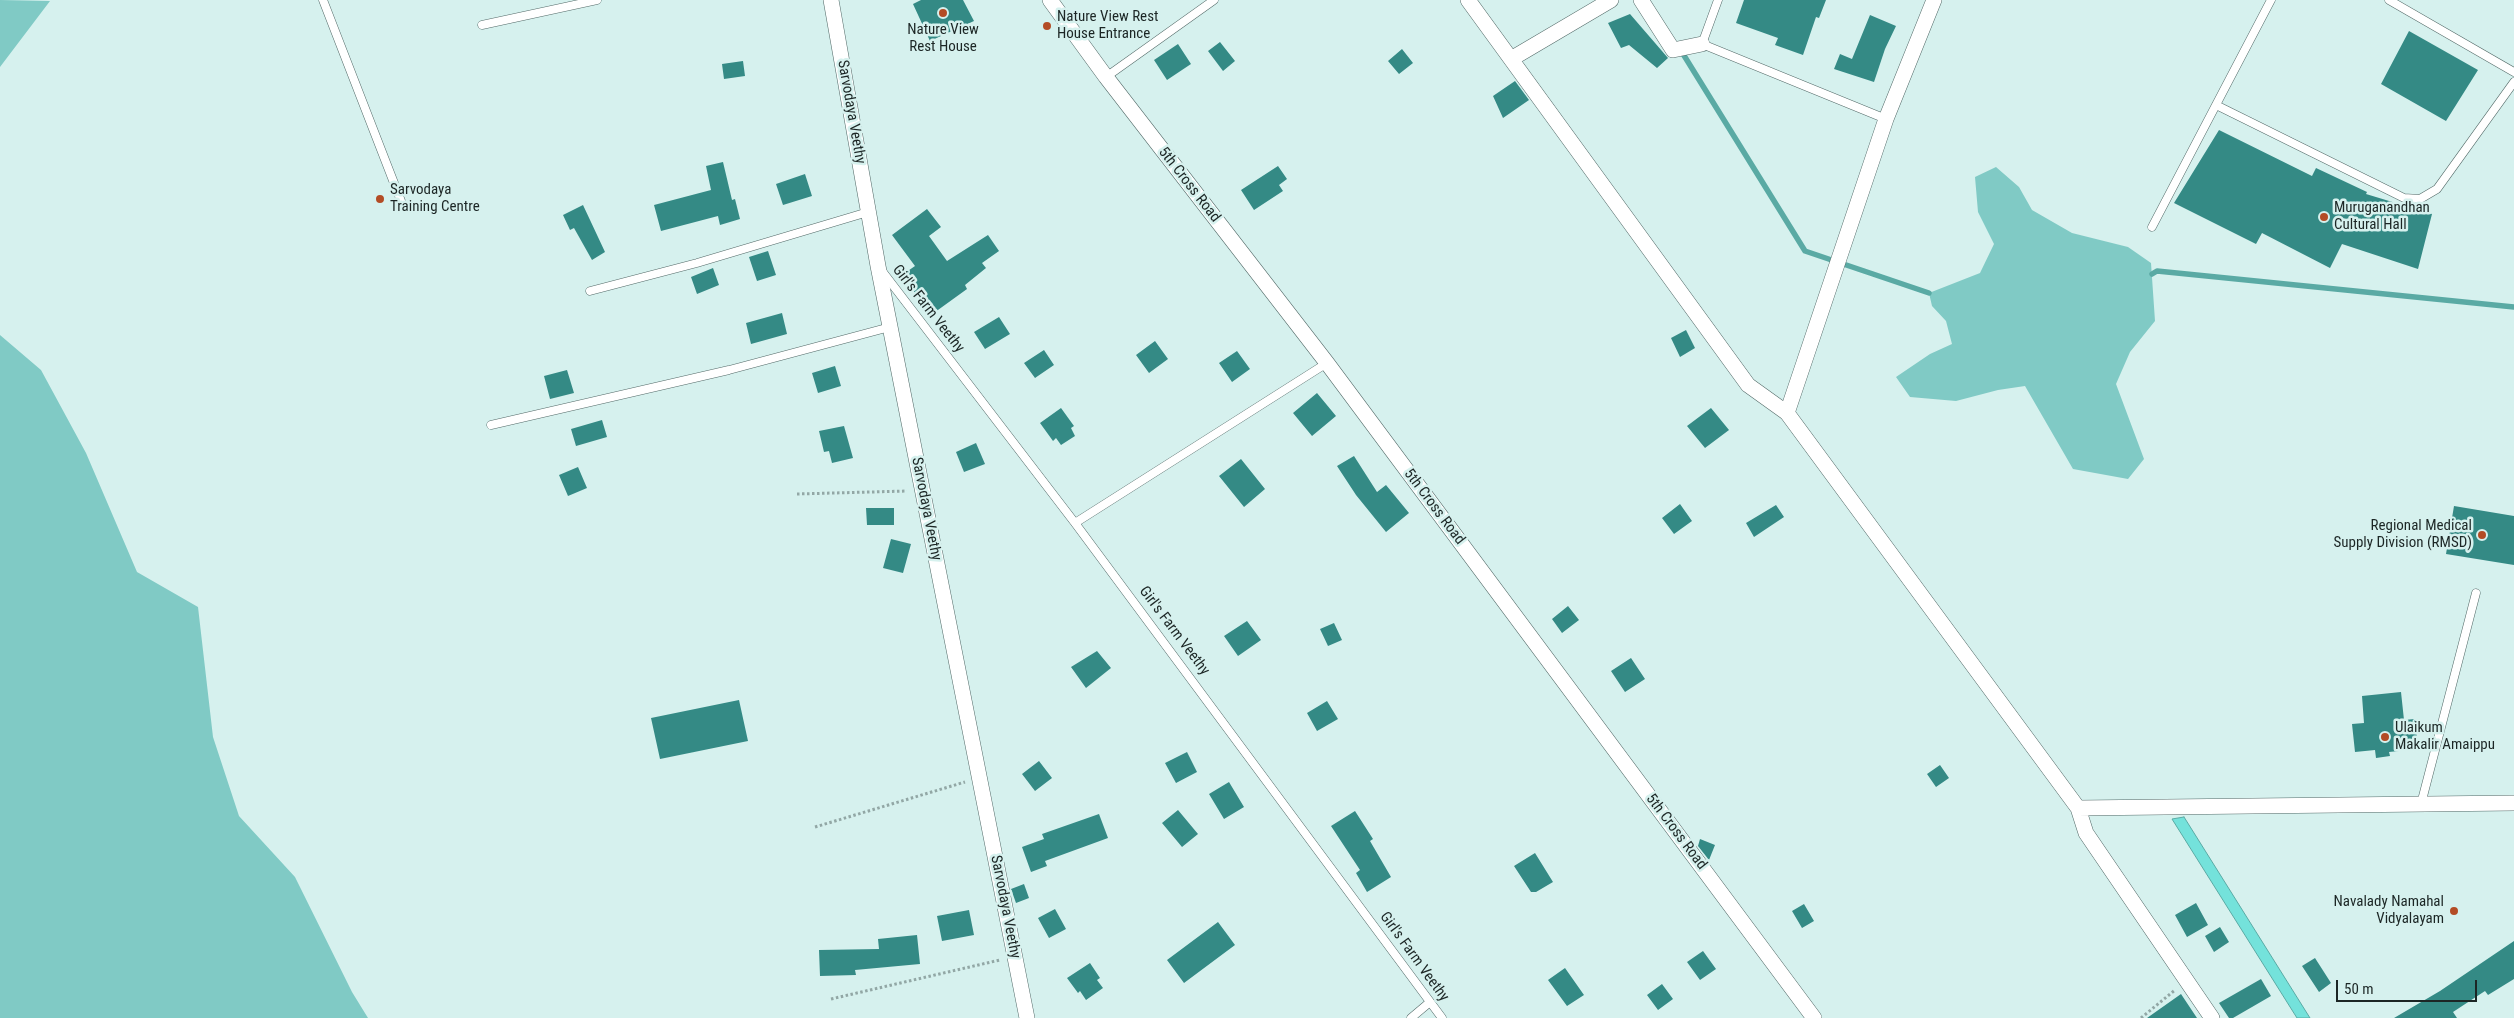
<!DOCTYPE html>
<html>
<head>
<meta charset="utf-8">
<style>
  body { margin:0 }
  #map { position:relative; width:2514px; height:1018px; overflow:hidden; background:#d6f1ee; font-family:"Roboto Condensed",sans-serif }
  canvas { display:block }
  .scale { position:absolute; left:2336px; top:980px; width:141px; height:22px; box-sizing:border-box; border:2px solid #1c2625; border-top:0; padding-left:6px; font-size:15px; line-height:18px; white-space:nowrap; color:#1c2625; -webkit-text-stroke:4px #d6f1ee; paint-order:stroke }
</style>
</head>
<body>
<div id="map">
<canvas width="2514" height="1018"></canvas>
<div class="scale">50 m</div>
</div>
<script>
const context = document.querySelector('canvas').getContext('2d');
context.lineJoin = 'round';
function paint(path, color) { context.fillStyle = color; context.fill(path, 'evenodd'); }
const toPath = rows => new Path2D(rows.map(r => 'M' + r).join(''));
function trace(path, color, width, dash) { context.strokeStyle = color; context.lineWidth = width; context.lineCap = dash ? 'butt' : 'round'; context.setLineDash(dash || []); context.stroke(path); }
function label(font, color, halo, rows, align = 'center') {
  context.font = font + ' "Roboto Condensed",sans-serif'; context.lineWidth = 5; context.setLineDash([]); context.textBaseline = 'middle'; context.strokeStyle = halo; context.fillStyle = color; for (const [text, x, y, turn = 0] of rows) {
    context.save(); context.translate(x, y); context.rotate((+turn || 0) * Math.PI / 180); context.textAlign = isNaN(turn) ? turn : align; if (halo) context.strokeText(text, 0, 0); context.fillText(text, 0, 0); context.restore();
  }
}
paint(toPath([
  [0,0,50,1,0,67],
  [1996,167,2019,187,2032,210,2072,233,2128,247,2151,263,2155,321,2130,352,2116,384,2144,459,2128,479,2073,469,2025,386,1998,390,1956,401,1910,397,1896,377,1930,354,1952,344,1946,321,1932,306,1929,293,1980,273,1994,244,1978,212,1975,177],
  [0,335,41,370,86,453,137,572,198,607,213,737,239,816,295,877,352,992,368,1018,0,1018]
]), '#80cac5');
const water = toPath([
  [2184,817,2310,1018,2297,1018,2172,819,2184,817]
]);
paint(water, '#74e2db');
trace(water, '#5aaaa4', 1);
trace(toPath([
  [1680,49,1805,251,1929,293],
  [2152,274,2157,271,2514,307]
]), '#5aaaa4', 5.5);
paint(toPath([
  [921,0,963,0,974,21,930,41,913,4],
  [1744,0,1826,0,1819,18,1816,17,1803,55,1775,45,1778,38,1736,23],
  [1630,14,1668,58,1657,68,1629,45,1621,48,1608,23],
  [1870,15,1896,26,1885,49,1874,82,1834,69,1840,54,1852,59],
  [2409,31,2478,70,2446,121,2381,84],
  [1220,42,1235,61,1223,71,1208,51],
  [1178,44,1191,64,1167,80,1154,60],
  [1402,49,1413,63,1399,74,1388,61],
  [743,61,745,76,724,79,722,64],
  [1515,81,1529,100,1503,118,1493,96],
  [2219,130,2312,176,2316,168,2367,192,2366,194,2432,214,2418,269,2342,244,2330,268,2262,233,2256,244,2174,203],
  [723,162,732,200,735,199,740,219,720,225,718,216,661,231,654,205,711,190,706,166],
  [1278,166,1287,179,1279,185,1283,191,1254,210,1241,190],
  [805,174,812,196,783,205,776,184],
  [583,205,605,252,592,260,574,228,570,230,563,215],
  [927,209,941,227,929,236,947,261,988,235,999,251,982,263,986,268,965,285,967,289,931,315,902,275,915,266,892,235],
  [768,251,776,275,757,281,749,257],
  [713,268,719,285,697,294,691,277],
  [782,313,787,334,751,344,746,323],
  [999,317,1010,334,985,349,974,332],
  [1686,330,1695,348,1680,357,1671,338],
  [1155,341,1168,359,1149,373,1136,355],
  [1044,350,1054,365,1035,378,1024,363],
  [1237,351,1250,369,1232,382,1219,363],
  [835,366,841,386,818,393,812,373],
  [567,370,574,393,550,399,544,376],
  [1317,393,1336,416,1312,436,1293,413],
  [1061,408,1074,426,1071,428,1075,436,1061,445,1056,438,1053,441,1040,423],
  [1711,408,1729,430,1705,448,1687,426],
  [602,420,607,437,576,446,571,429],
  [844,426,853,458,832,463,829,451,824,452,819,431],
  [976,443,985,464,964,472,956,452],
  [1354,456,1377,492,1386,485,1409,513,1386,532,1356,495,1337,466],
  [1241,459,1265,489,1244,507,1219,476],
  [578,467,587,488,568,496,559,475],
  [1680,504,1692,521,1674,534,1662,518],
  [1776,505,1784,517,1754,537,1746,523],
  [2454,506,2514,516,2514,565,2446,554],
  [866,508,894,508,894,525,867,525],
  [891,539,911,544,903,573,883,568],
  [1568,606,1579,620,1562,633,1552,619],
  [1247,621,1261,640,1238,656,1224,636],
  [1334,623,1342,640,1328,646,1320,629],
  [1097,651,1111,668,1086,688,1071,667],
  [1631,658,1645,679,1625,692,1611,671],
  [2401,692,2404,720,2415,719,2418,749,2389,752,2390,756,2376,758,2375,750,2355,752,2352,724,2364,723,2362,696],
  [739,700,748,741,660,759,651,718],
  [1327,701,1338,719,1317,731,1307,713],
  [1187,752,1197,772,1176,783,1165,763],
  [1039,761,1052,778,1035,791,1022,774],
  [1940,765,1949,778,1936,787,1927,774],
  [1229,782,1244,807,1224,819,1209,794],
  [1178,810,1198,834,1182,847,1162,823],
  [1355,811,1373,839,1370,841,1391,877,1367,892,1356,873,1360,870,1331,826],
  [1099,814,1108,838,1045,861,1047,866,1031,872,1022,847,1044,839,1042,834],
  [1700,839,1715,845,1709,860,1698,846],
  [1535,853,1553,882,1536,892,1531,892,1514,866],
  [1024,884,1029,898,1016,903,1011,889],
  [2196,903,2208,925,2187,937,2175,915],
  [1804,904,1814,921,1802,928,1792,911],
  [1055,909,1066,929,1049,938,1038,918],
  [969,910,974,935,942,941,937,916],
  [1218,922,1235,945,1184,983,1167,960],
  [2220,927,2229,942,2214,952,2205,936],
  [917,935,920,964,855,970,856,975,820,976,819,950,879,949,878,939],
  [2514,941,2514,979,2488,995,2485,991,2453,1012,2457,1018,2394,1018,2440,991],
  [1703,951,1716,969,1700,980,1687,962],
  [2315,958,2331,983,2319,992,2302,966],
  [1090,963,1100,978,1097,980,1103,988,1086,1000,1080,991,1078,993,1067,978],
  [1565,968,1584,995,1567,1006,1548,980],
  [2261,979,2271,996,2233,1018,2229,1018,2219,1003],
  [1662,984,1673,999,1658,1010,1647,995],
  [2181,994,2197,1018,2147,1018]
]), '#348a85');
const lane = toPath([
  [323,0,401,201],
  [1718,0,1702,44,1886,119],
  [2389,0,2514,72],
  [482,25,597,0],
  [1106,77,1214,0],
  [2216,105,2404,198,2420,199,2437,189,2514,82],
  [2152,227,2271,0],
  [882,271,1075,523,1442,1018],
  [590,291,697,263,868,212],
  [491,425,729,370,890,327],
  [1075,523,1327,363],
  [2421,804,2476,593],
  [1411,1018,1430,1002]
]);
const street = toPath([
  [831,0,878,266,1027,1018],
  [1050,0,1106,77,1327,363,1814,1018],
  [1468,0,1748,385,1787,413,2078,808,2086,833,2212,1018],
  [1641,0,1673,50,1702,44],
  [1511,59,1611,0],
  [1787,413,1886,119,1934,0],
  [2078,808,2514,803]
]);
trace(lane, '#536a68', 9);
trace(street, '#536a68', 16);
trace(toPath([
  [797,494,907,491],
  [815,827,965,782],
  [831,999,1000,960],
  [2141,1018,2175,990]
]), '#92a7a5', 3, [2.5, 2.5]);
trace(lane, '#fff', 8);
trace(street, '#fff', 15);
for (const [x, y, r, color] of [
  [943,13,5,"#b34c25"],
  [1047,26,5,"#b34c25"],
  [380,199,5,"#b34c25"],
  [2324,217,5,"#b34c25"],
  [2482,535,5,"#b34c25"],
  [2385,737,5,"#b34c25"],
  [2454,911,5,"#b34c25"]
]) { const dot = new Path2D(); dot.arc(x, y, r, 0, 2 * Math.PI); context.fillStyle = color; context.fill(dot); trace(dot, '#d6f1ee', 2); }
label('15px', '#1c2625', '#d6f1ee', [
  ["Nature View Rest",1057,17],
  ["House Entrance",1057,34],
  ["Nature View",943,30,"center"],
  ["Rest House",943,47,"center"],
  ["Sarvodaya",390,190],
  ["Training Centre",390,207],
  ["Muruganandhan",2334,208],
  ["Cultural Hall",2334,225],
  ["Regional Medical",2472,526,"right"],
  ["Supply Division (RMSD)",2472,543,"right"],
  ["Ulaikum",2395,728],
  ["Makalir Amaippu",2395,745],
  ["Navalady Namahal",2444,902,"right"],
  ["Vidyalayam",2444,919,"right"]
], 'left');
label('15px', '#1c2625', '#d6f1ee', [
  ["Sarvodaya Veethy",851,112,80],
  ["5th Cross Road",1189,185,52],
  ["Girl's Farm Veethy",928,309,52],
  ["5th Cross Road",1434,507,53],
  ["Sarvodaya Veethy",926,509,79],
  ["Girl's Farm Veethy",1174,631,53],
  ["5th Cross Road",1676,832,53],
  ["Sarvodaya Veethy",1005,907,79],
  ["Girl's Farm Veethy",1414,957,54]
]);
</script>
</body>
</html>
